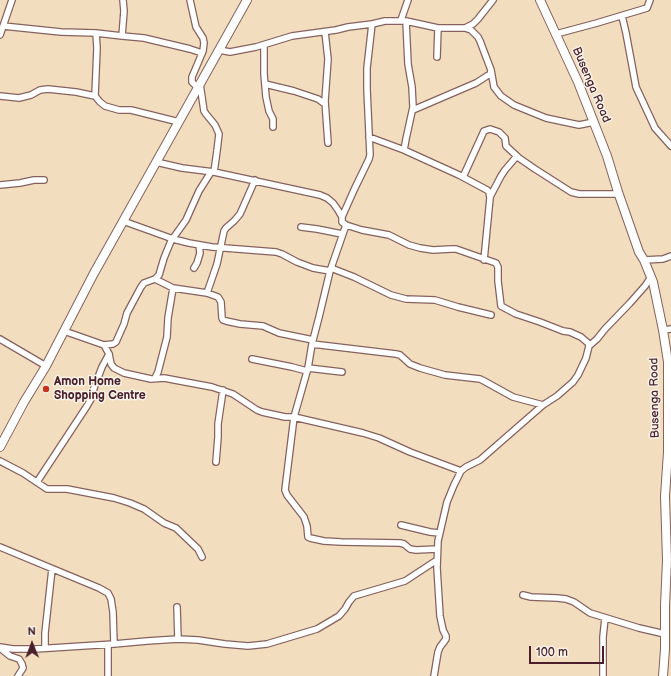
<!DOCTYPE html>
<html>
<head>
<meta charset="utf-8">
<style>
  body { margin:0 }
  #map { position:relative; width:671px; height:676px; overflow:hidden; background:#f2ddbe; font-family:"Balsamiq Sans",sans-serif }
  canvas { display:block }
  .north { position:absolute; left:12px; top:624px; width:40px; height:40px; -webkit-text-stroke:3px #f7f3e8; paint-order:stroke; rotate:359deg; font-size:11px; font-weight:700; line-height:16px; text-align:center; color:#4a1f2b }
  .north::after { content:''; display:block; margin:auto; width:14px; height:18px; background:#4a1f2b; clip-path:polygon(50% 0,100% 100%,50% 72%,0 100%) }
  .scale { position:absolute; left:529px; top:646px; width:75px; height:18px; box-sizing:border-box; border:2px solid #4a1f2b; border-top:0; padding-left:5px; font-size:12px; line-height:14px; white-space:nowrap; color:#4a1f2b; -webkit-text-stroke:3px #f7f3e8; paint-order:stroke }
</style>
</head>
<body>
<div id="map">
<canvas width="671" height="676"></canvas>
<div class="north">N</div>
<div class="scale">100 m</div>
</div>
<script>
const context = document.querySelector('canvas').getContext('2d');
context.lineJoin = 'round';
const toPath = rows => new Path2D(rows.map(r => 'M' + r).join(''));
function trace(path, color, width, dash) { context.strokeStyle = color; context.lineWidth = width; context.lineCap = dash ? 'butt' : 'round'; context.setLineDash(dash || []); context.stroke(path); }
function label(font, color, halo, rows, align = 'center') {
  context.font = font + ' "Balsamiq Sans",sans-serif'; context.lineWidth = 3; context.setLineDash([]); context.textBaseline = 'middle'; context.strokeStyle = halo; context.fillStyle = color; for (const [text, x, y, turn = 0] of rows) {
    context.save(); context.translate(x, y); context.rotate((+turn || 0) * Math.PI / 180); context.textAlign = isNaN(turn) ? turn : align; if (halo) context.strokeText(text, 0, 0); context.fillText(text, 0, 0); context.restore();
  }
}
const street = toPath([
  [190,0,196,27,203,38,204,43,203,51,195,70,192,77,192,82,198,88],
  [622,16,626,33,636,87,655,128,671,146],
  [401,20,408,0],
  [372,24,367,68,367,89,370,155,369,159,354,190,342,217,342,222,346,225,362,230,389,235,409,245,420,248,433,250,451,249,456,249,496,263,498,267,498,281,501,306,516,314,540,322,563,331,570,332,581,337,588,343,589,346,586,358,578,375,573,382,557,396,543,405,480,460,466,467,461,471,454,485,447,502,438,541,437,568,440,616,443,630,446,636,446,639,440,647,438,652,434,676],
  [3,26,61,32,96,33,122,36,144,38,190,49,202,53],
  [465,28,471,30,478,37,480,41,491,70,494,87,501,96,514,105,546,118,579,125,594,122],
  [325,32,328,59,325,101,328,143],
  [96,33,97,48,95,96,100,102,105,106,119,110,131,110,179,122],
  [556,34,597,23,647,8,650,0],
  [0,35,12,0],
  [122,36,124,11,123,0],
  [264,45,264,74,266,97,269,111,273,119,273,127],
  [219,50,230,52,256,47,292,36,336,30,348,27,372,24,385,21,406,21,438,28,465,28,473,24,478,19,493,0],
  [437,57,438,28],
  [200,84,204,111,206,114,215,125,219,134,217,151,214,172],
  [265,84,294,91,318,99,325,104],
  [0,96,19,98,31,95,40,90,48,89,76,92,95,96],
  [413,110,476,83,490,74,491,71],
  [369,137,404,150,459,175,487,190,489,192,490,198,484,260],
  [404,150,406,139,413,107,412,87,408,64,406,21],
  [156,162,182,168,214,172,320,195,327,198,333,203,338,210,342,217],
  [463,177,484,131,490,129,499,132,505,138,506,146,519,158,535,169,571,192,579,194,618,194],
  [0,185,20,183,34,180,44,180],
  [490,197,501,176,505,170,517,156],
  [123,221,173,239,189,243,212,247,276,252,282,254,297,262,313,268,330,271],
  [346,225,330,271,319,317,312,344,308,368,294,417,285,490,287,495,304,517,307,526,308,537,310,538,324,541,341,542,400,543,404,544,410,549,416,550,437,549],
  [301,227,317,229,342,234],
  [644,260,663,259,671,256],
  [194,268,197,263,200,253,199,245],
  [331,268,354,277,391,295,406,299,435,300,458,307,491,315],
  [155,279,173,288,207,293,218,297,221,302,222,318,223,320,226,321,240,324,263,326,279,333,313,340],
  [207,293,217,264,224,231,226,228,234,221,240,214,255,180],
  [663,330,671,329],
  [64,331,104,345,113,344,116,342,124,324,127,313,141,287,144,283,155,279,159,275,164,258,171,241,186,220,199,191,211,172],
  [0,339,46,366],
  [312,344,396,354,400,355,410,364,420,368,445,375,480,379,484,381,513,397,543,405],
  [104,345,109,354,111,364,114,368,124,373,151,379,164,378,212,387,233,394,257,410,262,412,285,417,294,417,363,433,379,438,410,452,461,471],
  [589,346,597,339,605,329,630,303,645,286,651,277],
  [252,359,292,367,307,371],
  [308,368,342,372],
  [155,378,158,372,167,337,168,318,173,288],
  [0,461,23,473,47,489,67,489,114,498,130,503,144,509,164,523,176,528,198,549,202,557],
  [216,462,218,437,218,424,223,390],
  [37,482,87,406,91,399,94,388,102,367,109,354],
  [401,525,430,532,439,533],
  [0,547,99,588,108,593,111,599,113,612,114,644],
  [523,595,531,597,557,598,566,599,574,602,590,613,639,628,665,634],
  [177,607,178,639],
  [0,647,13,649,35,649,114,644,147,641,178,639,198,640,225,644,248,646,267,644,317,629,339,616,345,609,349,602,354,596,405,581,437,560],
  [0,648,10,656,19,659,22,664,23,668,18,676],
  [45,648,45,633,52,569],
  [108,676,108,645],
  [603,676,603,637,605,618]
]);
const secondary = toPath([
  [540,0,578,82,607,156,618,192,639,252,644,260,653,282,663,330,668,362,668,452,665,496,667,560,665,606,665,649,663,676],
  [0,447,24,402,46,366,93,275,247,0]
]);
trace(street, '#85625e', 8);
trace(secondary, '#85625e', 10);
trace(street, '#fff', 5.5);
trace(secondary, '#fff', 8);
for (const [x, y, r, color] of [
  [46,389,4,"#c8321e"]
]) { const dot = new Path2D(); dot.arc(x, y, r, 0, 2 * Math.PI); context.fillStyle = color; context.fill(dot); trace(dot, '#f7f3e8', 1.5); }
label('12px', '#4a1f2b', '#f7f3e8', [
  ["Busenga Road",591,85,67],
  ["Busenga Road",655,398,-91]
]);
label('bold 12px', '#4a1f2b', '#f7f3e8', [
  ["Amon Home",54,382],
  ["Shopping Centre",54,396]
], 'left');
</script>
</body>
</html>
